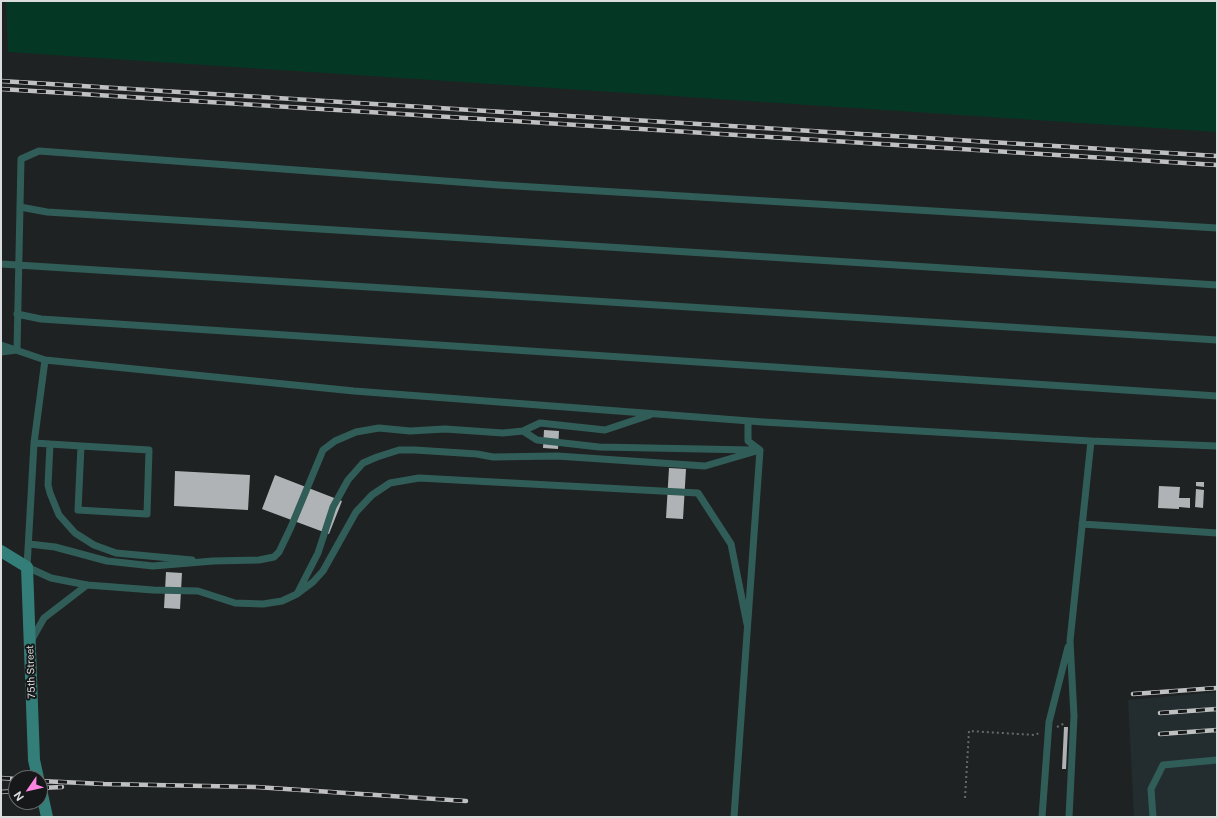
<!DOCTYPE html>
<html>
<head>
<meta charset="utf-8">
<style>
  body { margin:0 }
  #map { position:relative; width:1218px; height:818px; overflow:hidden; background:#1f2222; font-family:"Public Sans",sans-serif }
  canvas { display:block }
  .frame { position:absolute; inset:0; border:2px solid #dbdddd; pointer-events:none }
  .north { position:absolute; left:8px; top:770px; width:40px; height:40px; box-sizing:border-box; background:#161819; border:1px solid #656767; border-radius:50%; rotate:236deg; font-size:11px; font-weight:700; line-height:16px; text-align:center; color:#dbdddd }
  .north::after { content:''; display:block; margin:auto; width:14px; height:18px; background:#fe86e1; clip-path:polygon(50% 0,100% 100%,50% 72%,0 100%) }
</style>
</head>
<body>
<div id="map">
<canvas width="1218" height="818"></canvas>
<div class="frame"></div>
<div class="north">N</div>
</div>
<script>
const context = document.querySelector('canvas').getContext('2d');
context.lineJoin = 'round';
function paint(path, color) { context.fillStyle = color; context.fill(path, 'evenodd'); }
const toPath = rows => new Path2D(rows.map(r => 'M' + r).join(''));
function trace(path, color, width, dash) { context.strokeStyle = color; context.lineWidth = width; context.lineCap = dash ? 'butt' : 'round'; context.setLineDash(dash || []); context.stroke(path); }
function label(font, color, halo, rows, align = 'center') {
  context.font = font + ' "Public Sans",sans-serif'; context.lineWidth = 4; context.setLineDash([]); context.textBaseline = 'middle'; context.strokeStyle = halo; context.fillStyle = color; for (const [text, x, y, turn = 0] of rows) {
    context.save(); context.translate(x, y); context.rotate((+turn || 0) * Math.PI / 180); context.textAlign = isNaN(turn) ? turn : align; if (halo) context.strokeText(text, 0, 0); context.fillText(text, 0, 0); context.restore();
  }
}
paint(toPath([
  [1217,692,1217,817,1134,817,1128,700]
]), '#232d2f');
paint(toPath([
  [6,1,1217,1,1217,132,8,52]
]), '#043825');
paint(toPath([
  [544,430,559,431,558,449,543,448],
  [669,468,686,469,683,519,666,518],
  [175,471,250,475,248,510,174,506],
  [275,475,342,501,329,534,262,509],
  [1196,482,1204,482,1204,487,1196,486],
  [1159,486,1180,487,1179,498,1190,498,1190,508,1179,507,1179,509,1158,508],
  [1196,489,1204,490,1203,508,1195,507],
  [166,572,182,573,180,609,164,608],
  [1064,727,1068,727,1066,769,1062,769]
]), '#b0b3b5');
trace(toPath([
  [1057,727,1065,723],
  [965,798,969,731,1035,735,1039,733]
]), '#676a6a', 2, [2, 3]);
trace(toPath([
  [20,207,47,212,1217,285],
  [1,264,1217,340],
  [17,314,41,319,1217,396],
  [1,345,45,360,354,391,763,422,1091,441,1217,446],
  [1,352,17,350,21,159,39,151,499,185,1217,228],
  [523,431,537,440,599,447,752,450],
  [34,443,45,360],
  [50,444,48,485,50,493,59,515,75,533,94,545,116,553,192,560],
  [81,446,78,510,147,514,149,450,81,446,34,443,27,567,51,578,87,585,153,590,198,591,235,603,263,604,282,601,297,594,313,582,323,571,356,512,372,495,390,483,419,478,698,493,731,544,747,624],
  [1082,524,1217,533],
  [29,544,55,547,107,561,153,566,213,561,259,560,274,557,279,552,291,527,323,450,335,441,356,432,379,428,410,431,445,429,503,433,523,431,540,423,605,430,650,415],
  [298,592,318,553,333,507,348,480,363,463,377,457,399,450,415,450,477,454,493,457,557,456,705,466,760,450],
  [31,641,44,618,87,585],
  [734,817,760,450,748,441,748,421],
  [1042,817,1049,722,1068,647],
  [1069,817,1074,716,1070,641,1091,441],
  [1153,817,1151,789,1163,765,1217,760]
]), '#315d59', 7);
trace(toPath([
  [1,551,27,567,34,760,38,778],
  [40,785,47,817]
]), '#337e78', 12);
const rail = toPath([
  [1,81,1217,156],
  [1,89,1217,165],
  [1133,694,1217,688],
  [1160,713,1217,709],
  [1160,734,1217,730],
  [1,778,16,779],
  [40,781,104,784,256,787,466,801],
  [40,788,62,787],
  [1,792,16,791]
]);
trace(rail, '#bfc1c1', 4.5);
trace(rail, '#161819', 3, [9]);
label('10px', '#dbdddd', '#161819', [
  ["75th Street",31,672,-92]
]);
</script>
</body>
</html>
